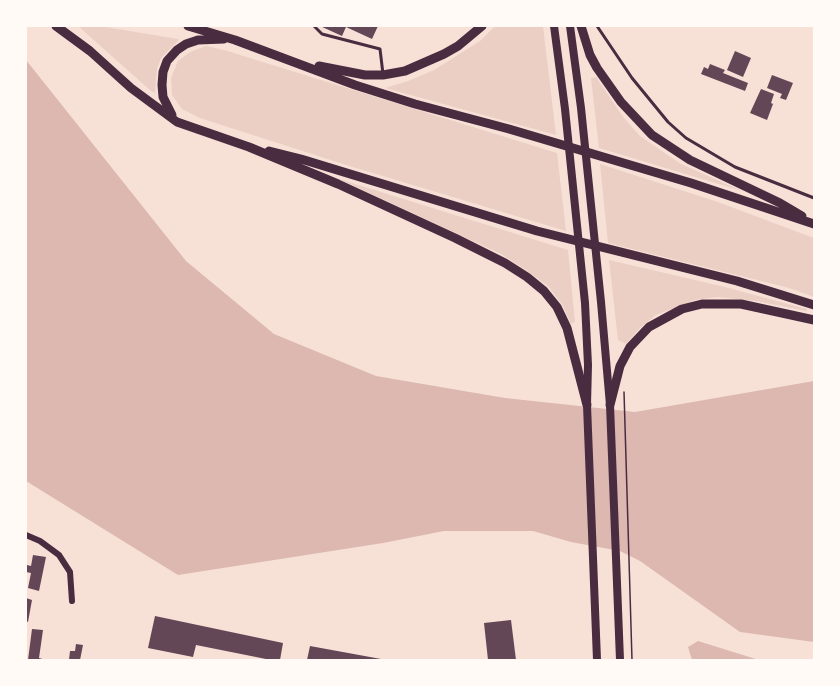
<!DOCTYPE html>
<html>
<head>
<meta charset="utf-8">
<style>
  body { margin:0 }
  #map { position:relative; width:840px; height:686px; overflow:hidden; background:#f7e1d7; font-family:Raleway,sans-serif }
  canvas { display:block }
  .frame { position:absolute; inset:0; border:27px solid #fffaf5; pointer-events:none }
</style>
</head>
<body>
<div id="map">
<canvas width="840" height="686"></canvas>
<div class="frame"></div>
</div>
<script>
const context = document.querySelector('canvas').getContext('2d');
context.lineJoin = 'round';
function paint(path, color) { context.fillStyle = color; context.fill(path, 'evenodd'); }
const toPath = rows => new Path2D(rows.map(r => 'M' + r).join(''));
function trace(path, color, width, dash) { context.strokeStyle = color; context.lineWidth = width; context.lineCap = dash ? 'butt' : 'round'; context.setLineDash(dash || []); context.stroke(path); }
paint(toPath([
  [78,26,100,26,178,39,178,41,161,58,157,69,155,93,151,91],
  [495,26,543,26,556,135,385,88,408,81,434,70,480,41],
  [206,46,224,50,557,153,566,231,346,165,200,118,182,109,172,95,171,78,178,61,190,52],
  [596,77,624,118,640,136,681,164,742,191,599,148,591,78],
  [600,164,718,202,814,238,814,297,789,288,608,243],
  [339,179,568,250,575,322,571,324,563,306,549,287,529,272,501,254],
  [609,260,725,287,807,309,806,311,756,301,717,297,695,300,656,315,641,327,626,344,618,340]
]), '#ebcfc5');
paint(toPath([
  [26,60,186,261,274,334,376,376,505,398,635,412,814,381,814,642,740,632,640,561,620,551,571,542,533,531,444,531,383,543,178,575,26,481],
  [698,641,759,660,692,660,688,647]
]), '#dcb8b0');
paint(toPath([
  [320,26,378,26,372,39,346,27,342,36],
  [735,51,751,58,743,77,727,70],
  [710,64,725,70,723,73,748,83,745,91,701,74,704,67,708,69],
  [772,75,793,83,786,100,780,98,782,94,767,88],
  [761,89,774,94,771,103,773,104,767,120,750,113],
  [33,555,46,557,39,591,28,588,31,573,26,572,27,565,31,566],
  [26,598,32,600,28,622,26,621],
  [155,616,283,643,280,660,271,660,196,645,193,657,148,648],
  [511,620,516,660,488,660,484,623],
  [32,629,43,630,39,658,46,660,28,660],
  [76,644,83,645,80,660,69,660,70,651,75,651],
  [310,646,381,659,380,660,307,660]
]), '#644757');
trace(toPath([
  [624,392,632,660]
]), '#4a2c40', 1.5);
trace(toPath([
  [314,26,322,34,380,49,383,74],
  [597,26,632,78,668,122,686,138,735,167,814,198]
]), '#4a2c40', 3);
trace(toPath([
  [26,535,40,541,59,555,70,572,72,601]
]), '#4a2c40', 6);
trace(toPath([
  [554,26,565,109,585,303,588,365,587,405,597,660],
  [570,26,581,108,601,302,610,405,620,660]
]), '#4a2c40', 8);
trace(toPath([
  [56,26,90,51,131,88,177,122,249,147,338,184,455,238,505,263,527,277,544,291,557,307,567,328,587,405],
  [188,26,235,40,355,85,415,104,509,129,691,183,814,224],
  [581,26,590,55,597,68,621,102,652,135,690,160,780,203,802,216],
  [319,66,365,75,383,75,405,71,444,54,458,46,482,26],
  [172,115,163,97,162,85,163,72,167,61,177,50,186,44,198,40,224,39],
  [269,151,301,159,537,231,737,281,814,305],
  [610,405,620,366,630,347,649,327,682,309,702,304,741,304,814,320]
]), '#4a2c40', 9);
</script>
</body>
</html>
